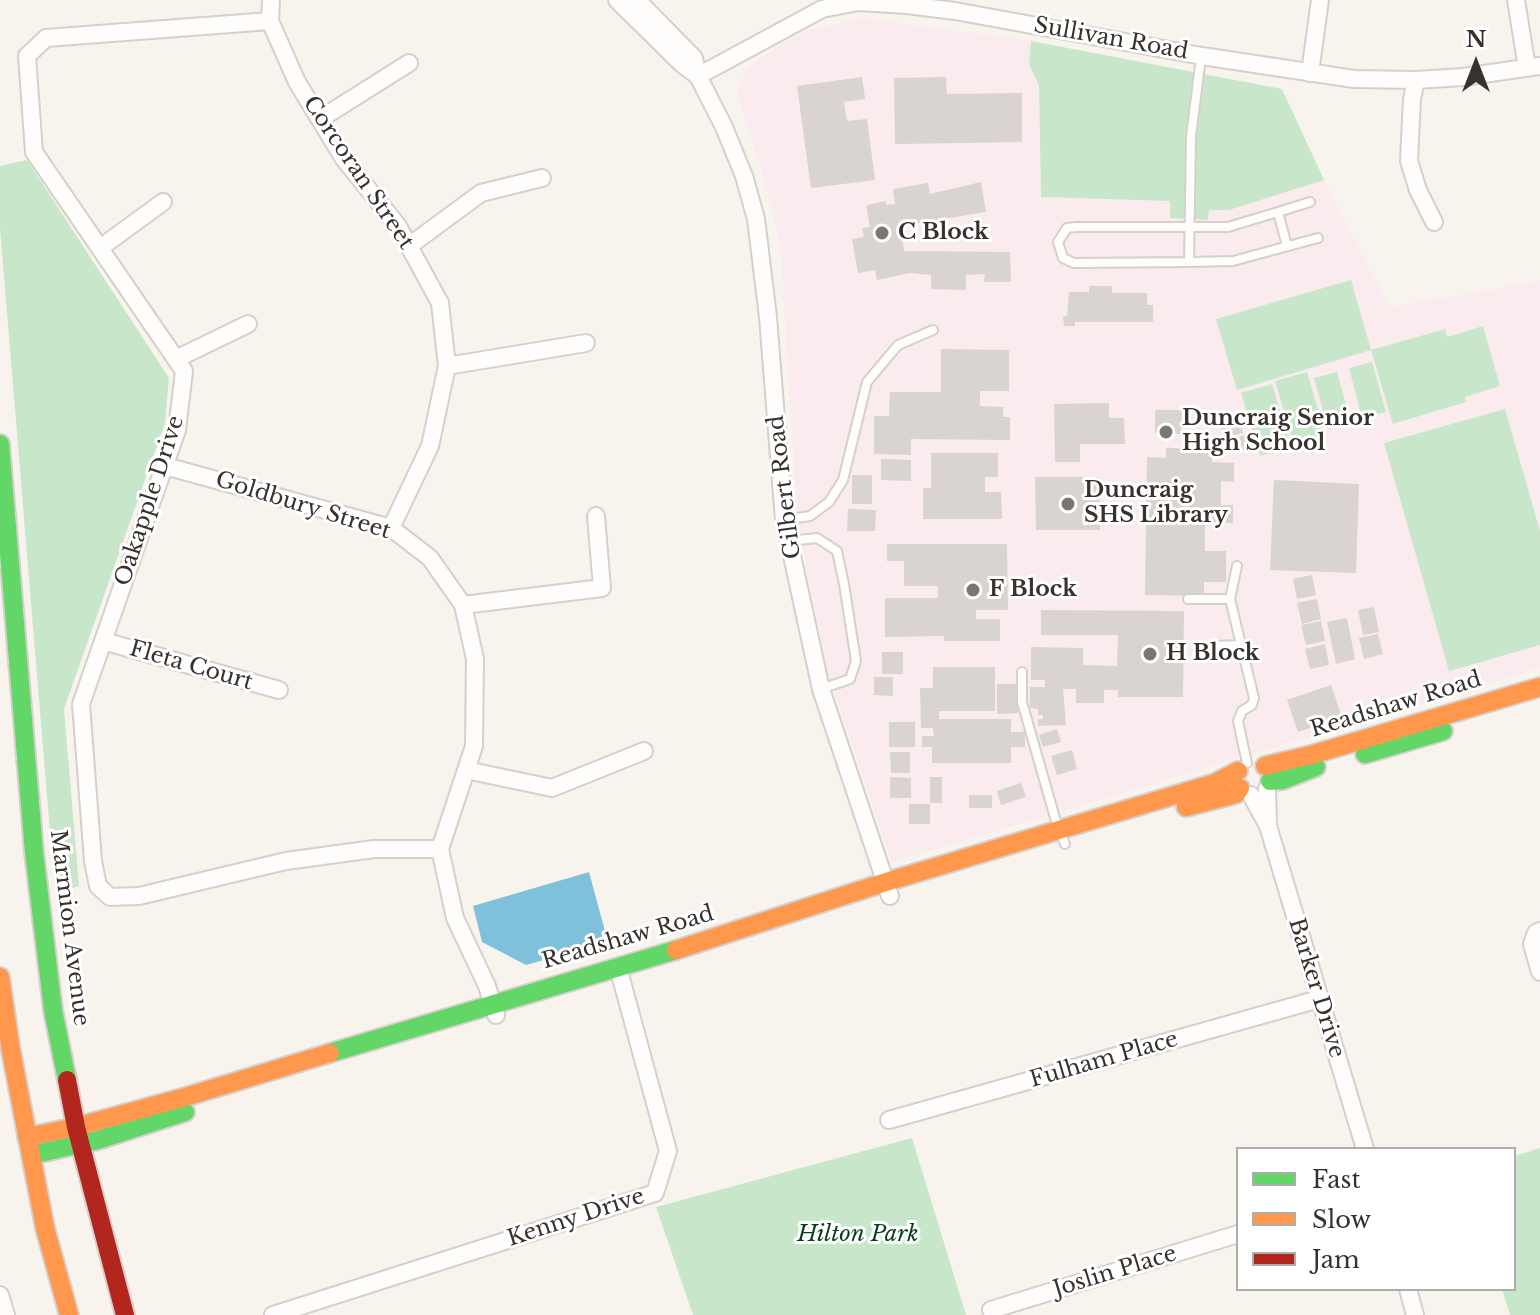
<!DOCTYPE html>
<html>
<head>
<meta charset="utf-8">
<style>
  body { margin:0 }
  #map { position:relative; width:1540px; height:1315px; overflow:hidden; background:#f9f3ed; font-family:"Libre Baskerville",serif }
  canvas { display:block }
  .legend { position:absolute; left:1236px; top:1147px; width:280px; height:144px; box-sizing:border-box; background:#fff; border:2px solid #afadab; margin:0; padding:10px 14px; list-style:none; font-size:24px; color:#37322e }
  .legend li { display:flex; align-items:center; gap:16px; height:40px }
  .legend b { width:40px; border:2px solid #afadab }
  .north { position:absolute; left:1436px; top:24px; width:80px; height:80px; -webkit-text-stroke:6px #fff; paint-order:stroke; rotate:0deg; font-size:22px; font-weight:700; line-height:32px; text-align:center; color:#37322e }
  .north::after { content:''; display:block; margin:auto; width:28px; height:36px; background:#37322e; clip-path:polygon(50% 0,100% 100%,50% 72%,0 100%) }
</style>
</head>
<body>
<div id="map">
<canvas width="1540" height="1315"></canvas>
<ul class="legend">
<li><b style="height:10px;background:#63d668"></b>Fast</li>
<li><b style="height:10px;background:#ff974d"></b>Slow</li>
<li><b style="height:10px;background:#b3261e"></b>Jam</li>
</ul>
<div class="north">N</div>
</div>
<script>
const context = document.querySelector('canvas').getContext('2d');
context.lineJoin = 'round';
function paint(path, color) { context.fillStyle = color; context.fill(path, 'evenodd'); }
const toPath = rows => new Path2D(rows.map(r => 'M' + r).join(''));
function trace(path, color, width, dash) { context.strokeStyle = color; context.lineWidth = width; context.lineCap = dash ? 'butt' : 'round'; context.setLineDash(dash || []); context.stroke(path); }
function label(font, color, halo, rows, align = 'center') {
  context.font = font + ' "Libre Baskerville",serif'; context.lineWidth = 6; context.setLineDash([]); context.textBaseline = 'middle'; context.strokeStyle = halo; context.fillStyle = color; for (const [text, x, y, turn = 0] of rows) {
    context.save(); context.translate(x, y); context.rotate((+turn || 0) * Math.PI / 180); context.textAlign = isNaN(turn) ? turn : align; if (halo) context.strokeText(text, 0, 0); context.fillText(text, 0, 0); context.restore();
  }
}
paint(toPath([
  [862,18,1031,41,1029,65,1039,84,1041,197,1171,201,1207,220,1209,209,1324,180,1389,307,1540,281,1540,668,892,862,827,670,797,518,781,251,770,199,737,93,746,69,774,49,803,32]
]), '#faebef');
paint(toPath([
  [1031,41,1282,89,1324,180,1229,210,1209,210,1208,220,1170,218,1170,201,1041,197,1039,85,1029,65],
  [27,160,169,378,165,423,64,709,79,886,55,893,0,228,0,166],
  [1351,280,1371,350,1445,329,1447,337,1483,326,1500,386,1465,397,1466,402,1393,424,1371,350,1237,390,1216,319],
  [1372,362,1386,412,1362,418,1349,368],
  [1307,372,1326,436,1294,445,1275,381],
  [1337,372,1351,423,1328,429,1314,378],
  [1272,384,1291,447,1260,456,1241,393],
  [1505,409,1540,531,1540,645,1449,671,1384,443],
  [912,1138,966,1315,693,1315,656,1207],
  [1540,1148,1540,1315,1510,1315,1502,1289,1514,1289,1514,1156]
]), '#c8e7ca');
paint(toPath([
  [589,872,608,942,526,965,482,942,473,906]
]), '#7fc1da');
paint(toPath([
  [862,77,865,99,844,102,847,121,867,119,875,180,811,188,797,86],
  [946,77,947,94,1022,93,1022,142,895,144,894,78],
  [981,182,986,212,900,226,904,251,1010,252,1011,282,984,282,985,274,966,275,966,290,931,289,931,275,909,273,877,280,875,270,858,273,852,239,864,237,862,228,870,227,866,205,886,201,886,205,895,204,893,189,928,183,930,194],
  [1089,286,1112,286,1112,293,1147,293,1147,305,1153,305,1153,322,1075,322,1075,326,1064,326,1063,316,1067,316,1069,292,1089,292],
  [941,349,1009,350,1009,391,980,391,980,406,1003,407,1003,417,1010,417,1010,440,911,439,911,455,874,454,874,416,889,416,890,392,941,392],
  [1109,403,1109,418,1124,418,1125,444,1080,444,1080,462,1055,462,1054,404],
  [1155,410,1182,410,1181,434,1155,433],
  [1238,412,1243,433,1224,438,1219,417],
  [1245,435,1249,448,1235,452,1231,439],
  [1166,448,1212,449,1212,462,1234,463,1234,482,1221,481,1221,505,1233,505,1233,523,1205,522,1205,551,1226,551,1226,582,1204,582,1204,596,1145,595,1147,457,1166,458],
  [931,453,998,453,998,477,985,477,985,492,1001,492,1002,519,923,519,923,488,931,488],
  [881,459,911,460,911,481,881,480],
  [852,475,872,475,872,504,852,504],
  [1035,477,1100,477,1100,530,1036,530],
  [1274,480,1359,484,1356,573,1270,570],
  [848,509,876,510,875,531,847,531],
  [887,544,1007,544,1008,610,976,610,976,619,1000,619,1000,641,944,641,944,636,885,637,885,598,938,598,938,586,904,586,904,561,887,561],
  [1312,575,1316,595,1297,599,1293,579],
  [1317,599,1321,619,1302,624,1297,603],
  [1374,607,1379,632,1363,635,1358,610],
  [1041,610,1184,611,1183,697,1118,697,1118,690,1104,690,1104,703,1076,703,1076,689,1063,689,1066,725,1038,726,1038,719,1043,719,1043,715,1038,715,1038,709,1030,708,1030,687,1045,687,1045,680,1031,680,1031,647,1083,648,1083,665,1117,666,1118,635,1041,635],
  [1347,618,1355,659,1336,664,1327,622],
  [1321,621,1325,641,1306,645,1301,625],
  [1378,634,1383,654,1364,659,1359,638],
  [1325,644,1329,665,1310,669,1305,649],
  [882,652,903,652,903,674,882,674],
  [933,667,995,667,995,711,939,711,939,719,1011,719,1011,732,1025,732,1025,747,1011,747,1011,763,932,763,932,747,922,747,922,736,934,736,933,728,921,728,920,688,933,688],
  [874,677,893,677,893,696,874,695],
  [997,684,1018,684,1018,713,997,714],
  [1331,685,1342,717,1298,732,1287,700],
  [889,722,915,722,915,747,889,747],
  [1057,729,1061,742,1043,747,1039,735],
  [1072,750,1077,769,1057,775,1051,756],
  [890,752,910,752,910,773,891,773],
  [890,777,911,778,911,798,890,798],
  [930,777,942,777,942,803,930,803],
  [1021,783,1026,797,1001,805,997,791],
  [969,795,992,795,992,808,969,808],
  [909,804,930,804,930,824,909,824]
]), '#d9d4cf');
const lane = toPath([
  [1278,212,1310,202],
  [1287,246,1278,212,1228,227,1076,227,1067,228,1058,242,1063,258,1074,263,1189,262,1233,261,1318,238],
  [1189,262,1191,136,1201,57],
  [784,520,810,516,829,502,843,480,867,382,898,345,933,330],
  [789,541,817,538,837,551,844,584,856,661,850,679,821,689],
  [1237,566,1230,599,1254,698,1252,705,1242,711,1238,721,1247,763],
  [1188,599,1230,599],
  [1212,646,1239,645],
  [1022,672,1022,702,1055,818,1065,844]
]);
const street = toPath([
  [271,0,270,21,297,82,344,159,398,226,440,303,447,366,430,446,391,528],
  [617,0,682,64,698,76],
  [637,0,694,58,698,76,724,127,744,176,756,219,768,317,784,520,789,542,821,689,890,896],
  [1516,0,1527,68],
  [270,21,46,38,27,56,34,152,184,371,177,430,81,704,93,861,98,886,110,897,139,896,286,861,374,849,440,849],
  [1310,73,1320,0],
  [698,76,822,9,858,2,907,5,955,11,1202,56,1354,79,1416,80,1463,77,1540,66],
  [1416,80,1412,99,1409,161,1418,190,1434,222],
  [320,119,409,63],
  [409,246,481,193,542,178],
  [100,248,163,202],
  [176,359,248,324],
  [447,366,586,343],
  [165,466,391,528,430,558,463,605,475,659,474,746,440,849,455,918,487,986,496,1015],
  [463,605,602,588,596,516],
  [103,641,279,690],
  [466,770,552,788,644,751],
  [1267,789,1268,826],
  [1251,795,1268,826,1365,1149],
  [1540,931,1536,933,1532,944,1540,972],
  [889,1120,1319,999],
  [1408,1289,1415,1315],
  [0,1295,6,1315],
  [991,1310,1238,1234],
  [273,1315,655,1193,668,1151,618,967]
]);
const fast = toPath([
  [0,444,34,852,53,1010,67,1080],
  [1365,754,1443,731],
  [1270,781,1283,780,1316,767],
  [330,1053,676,950],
  [31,1155,98,1140,185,1112]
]);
const slow = toPath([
  [1265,766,1311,755,1540,687],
  [1186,807,1236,794,1240,788],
  [676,950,886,882,1215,783,1238,771],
  [0,977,11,1051,45,1228,69,1315],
  [27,1137,76,1127,182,1098,330,1053]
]);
const jam = toPath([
  [67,1080,76,1127,125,1315]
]);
trace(lane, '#d5d0cb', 12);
trace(street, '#d5d0cb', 20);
trace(fast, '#d5d0cb', 22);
trace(slow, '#d5d0cb', 22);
trace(jam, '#d5d0cb', 22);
trace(lane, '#fefdfc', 8);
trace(street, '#fefdfc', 16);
trace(fast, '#63d668', 18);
trace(slow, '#ff974d', 18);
trace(jam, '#b3261e', 18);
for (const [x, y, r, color] of [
  [882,233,8,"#7b7671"],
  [1166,432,8,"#7b7671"],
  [1068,504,8,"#7b7671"],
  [973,590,8,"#7b7671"],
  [1150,654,8,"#7b7671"]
]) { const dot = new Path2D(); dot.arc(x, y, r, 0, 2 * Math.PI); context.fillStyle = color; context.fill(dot); trace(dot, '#fff', 3); }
label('22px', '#37322e', '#fff', [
  ["Sullivan Road",1111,39,10],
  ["Corcoran Street",358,173,56],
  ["Gilbert Road",785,487,-97],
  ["Oakapple Drive",150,501,-72],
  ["Goldbury Street",303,506,17],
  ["Fleta Court",191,666,16],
  ["Readshaw Road",1396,705,-17],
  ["Marmion Avenue",69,928,83],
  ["Readshaw Road",628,938,-16],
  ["Barker Drive",1316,988,73],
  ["Fulham Place",1104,1060,-16],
  ["Kenny Drive",576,1218,-18],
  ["Joslin Place",1115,1272,-17]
]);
label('bold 22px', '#37322e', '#fff', [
  ["C Block",898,233],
  ["Duncraig Senior",1182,419],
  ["High School",1182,444],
  ["Duncraig",1084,491],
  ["SHS Library",1084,516],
  ["F Block",989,590],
  ["H Block",1166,654]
], 'left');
label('italic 22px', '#073e1c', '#fff', [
  ["Hilton Park",858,1235]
]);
</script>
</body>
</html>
